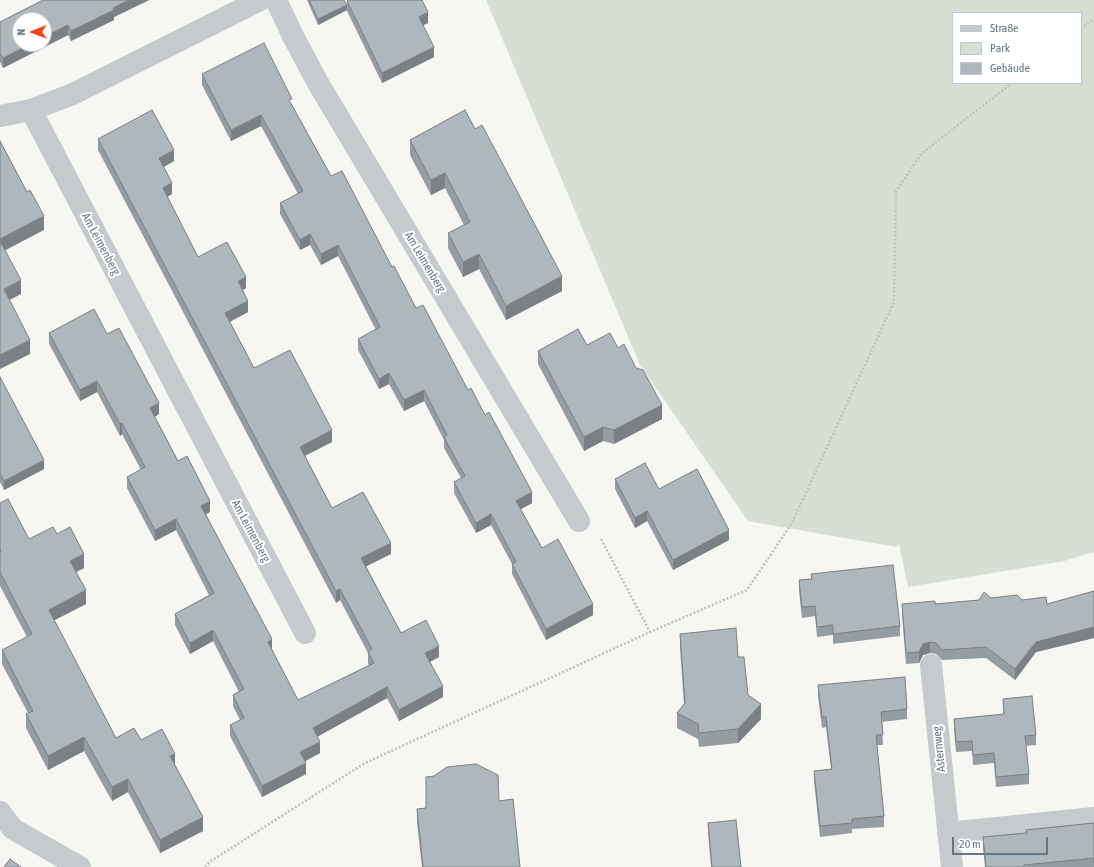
<!DOCTYPE html>
<html>
<head>
<meta charset="utf-8">
<style>
  body { margin:0 }
  #map { position:relative; width:1094px; height:867px; overflow:hidden; background:#f6f6f2; font-family:"Asap Condensed",sans-serif }
  canvas { display:block }
  .legend { position:absolute; left:952px; top:12px; width:130px; height:72px; box-sizing:border-box; background:#fff; border:1px solid #c0c9cf; margin:0; padding:5px 7px; list-style:none; font-size:12px; color:#627886 }
  .legend li { display:flex; align-items:center; gap:8px; height:20px }
  .legend b { width:20px; border:1px solid #c0c9cf }
  .north { position:absolute; left:12px; top:12px; width:40px; height:40px; box-sizing:border-box; background:#fff; border:1px solid #c0c9cf; border-radius:50%; rotate:269deg; font-size:11px; font-weight:700; line-height:16px; text-align:center; color:#627886 }
  .north::after { content:''; display:block; margin:auto; width:14px; height:18px; background:#f53d13; clip-path:polygon(50% 0,100% 100%,50% 72%,0 100%) }
  .scale { position:absolute; left:952px; top:837px; width:96px; height:18px; box-sizing:border-box; border:2px solid #627886; border-top:0; padding-left:5px; font-size:12px; line-height:14px; white-space:nowrap; color:#627886; -webkit-text-stroke:3px #fff; paint-order:stroke }
</style>
</head>
<body>
<div id="map">
<canvas width="1094" height="867"></canvas>
<ul class="legend">
<li><b style="height:5px;background:#c5cacc"></b>Straße</li>
<li><b style="height:11px;background:#d7dfd3"></b>Park</li>
<li><b style="height:11px;background:#aeb7bc"></b>Gebäude</li>
</ul>
<div class="north">N</div>
<div class="scale">20 m</div>
</div>
<script>
const context = document.querySelector('canvas').getContext('2d');
context.lineJoin = 'round';
function paint(path, color) { context.fillStyle = color; context.fill(path, 'evenodd'); }
const toPath = rows => new Path2D(rows.map(r => 'M' + r).join(''));
function trace(path, color, width, dash) { context.strokeStyle = color; context.lineWidth = width; context.lineCap = dash ? 'butt' : 'round'; context.setLineDash(dash || []); context.stroke(path); }
function label(font, color, halo, rows, align = 'center') {
  context.font = font + ' "Asap Condensed",sans-serif'; context.lineWidth = 4; context.setLineDash([]); context.textBaseline = 'middle'; context.strokeStyle = halo; context.fillStyle = color; for (const [text, x, y, turn = 0] of rows) {
    context.save(); context.translate(x, y); context.rotate((+turn || 0) * Math.PI / 180); context.textAlign = isNaN(turn) ? turn : align; if (halo) context.strokeText(text, 0, 0); context.fillText(text, 0, 0); context.restore();
  }
}
paint(toPath([
  [486,0,1094,0,1094,552,1064,561,908,587,899,544,896,547,748,521,640,365],
  [953,13,1081,13,1081,83,953,83]
]), '#d7dfd3');
trace(toPath([
  [1081,29,1094,19],
  [601,539,650,632],
  [205,867,211,861,365,763,650,632,747,590,792,523,894,302,896,192,921,154,1012,83]
]), '#bec1c3', 2.5, [2, 2]);
trace(toPath([
  [276,0,293,36,318,83,579,521],
  [31,110,305,633],
  [0,116,31,110,73,94,260,0],
  [931,665,952,867],
  [0,812,13,829,80,867],
  [948,833,1094,818]
]), '#c5cacc', 22);
paint(toPath([
  [42,0,149,0,114,17,114,20,71,41,68,35,3,68,0,62,0,22,42,1],
  [307,0,344,0,347,10,318,25],
  [347,1,428,23,423,25,434,57,382,83,347,11],
  [202,74,292,105,331,176,392,267,416,308,468,390,485,415,532,503,521,509,542,548,593,615,546,640,512,574,512,564,491,525,476,533,454,493,454,482,461,478,444,448,444,440,424,401,404,411,389,384,379,389,358,350,358,339,376,330,338,256,321,265,310,245,300,250,280,214,280,203,298,194,261,126,231,141,202,85],
  [465,110,562,291,506,320,479,269,463,277,448,248,448,233,464,225,445,188,431,195,410,155,410,140],
  [98,139,174,161,164,167,172,194,167,197,198,257,246,288,242,290,248,312,230,322,254,368,332,442,305,456,332,508,391,554,366,566,401,633,439,657,430,662,443,697,399,721,387,698,317,737,320,753,305,761,306,774,262,797,230,736,230,725,240,720,233,706,233,695,239,692,213,641,190,654,175,625,175,614,209,595,176,530,155,541,127,488,127,477,141,470,122,434,120,436,97,392,80,401,49,344,49,333,107,334,159,414,155,417,178,461,210,512,206,514,272,650,298,700,369,666,368,663,368,653,340,600,336,603,98,150],
  [587,345,618,348,662,419,614,444,603,441,584,451,538,364,538,351],
  [0,377,44,469,4,490,0,482],
  [615,479,659,489,729,540,673,570,647,521,635,528,615,489],
  [0,503,29,539,57,534,84,568,76,572,86,604,54,620,116,738,141,740,175,765,203,831,160,853,128,792,112,801,84,751,48,770,26,728,26,714,28,713,2,664,2,650,27,637,0,586],
  [811,574,900,626,900,636,833,644,833,635,817,637,815,616,802,618,799,591,799,580,811,579],
  [1094,591,1094,638,1036,652,1015,680,986,658,942,660,936,654,930,653,923,655,919,663,906,664,902,615,902,604,935,604,979,600,991,598,1022,600,1047,604],
  [680,634,738,657,748,695,761,719,738,743,699,747,698,739,677,728,677,713,684,704,680,648],
  [818,685,907,709,907,719,882,722,883,745,877,745,884,816,884,827,852,829,852,833,820,837,814,781,814,771,831,769,826,727,822,728,818,696],
  [1003,699,1036,735,1036,745,1026,746,1029,774,1029,784,996,787,994,763,973,765,972,751,956,752,954,730,954,719,1003,714],
  [434,776,499,801,520,867,422,867,417,822,417,809,426,808],
  [708,823,741,867,711,867,708,832],
  [1094,823,1094,867,985,867,983,849,983,837,1026,833,1026,830]
]), '#969da2');
paint(toPath([
  [129,0,149,0,114,17,114,20,71,41,71,31,113,8],
  [347,5,347,10,318,25,318,19],
  [428,12,428,23,419,27,419,17],
  [68,25,68,35,3,68,3,58,31,44,44,44,44,37],
  [434,47,434,57,382,83,382,73],
  [261,115,261,126,231,141,231,130],
  [174,150,174,161,159,169,159,158],
  [445,173,445,188,431,195,431,180],
  [172,183,172,194,163,199,163,188],
  [44,216,44,230,0,253,0,239],
  [310,234,310,245,300,250,300,240],
  [338,245,338,256,321,265,321,254],
  [479,254,479,269,463,277,463,262],
  [562,276,562,291,506,320,506,306],
  [246,277,246,288,238,293,238,281],
  [21,280,21,294,4,303,4,289],
  [248,301,248,312,225,324,225,313],
  [30,340,30,354,0,369,0,355],
  [389,373,389,384,379,389,379,379],
  [97,381,97,392,80,401,80,390],
  [424,390,424,401,404,411,404,400],
  [159,403,159,414,150,419,150,408],
  [662,405,662,419,614,444,614,430],
  [122,423,122,434,120,436,120,424],
  [603,427,603,441,584,451,584,437],
  [332,430,332,442,300,458,300,447],
  [44,460,44,469,4,490,4,481],
  [532,492,532,503,516,512,516,501],
  [210,501,210,512,201,517,201,506],
  [647,511,647,521,635,528,635,518],
  [491,514,491,525,476,533,476,523],
  [176,519,176,530,155,541,155,530],
  [729,530,729,540,673,570,673,560],
  [391,543,391,554,361,569,361,558],
  [84,554,84,568,70,575,70,561],
  [340,589,340,600,336,603,336,591],
  [86,590,86,604,49,623,49,610],
  [593,604,593,615,546,640,546,629],
  [1094,627,1094,638,1036,652,1015,680,1015,669,1036,642],
  [213,630,213,641,190,654,190,643],
  [272,639,272,650,268,642],
  [930,642,930,653,923,655,919,663,919,652,923,644],
  [439,646,439,657,425,664,425,653],
  [443,686,443,697,399,721,399,710],
  [387,687,387,698,313,739,313,728],
  [761,704,761,719,738,743,738,729],
  [84,737,84,751,48,770,48,756],
  [320,742,320,753,300,764,300,752],
  [175,754,175,767,170,756],
  [306,763,306,774,262,797,262,786],
  [128,779,128,792,112,801,112,787],
  [203,817,203,831,160,853,160,840]
]), '#7a8084');
const building = toPath([
  [43,0,129,0,113,8,114,10,71,31,68,25,44,37,44,20,20,20,20,44,31,44,3,58,0,53,0,22,43,0],
  [309,0,344,0,347,5,318,19,309,0],
  [348,0,422,0,428,12,419,17,434,47,382,73,347,1,348,0],
  [264,43,292,99,289,100,331,176,342,171,392,267,394,266,416,308,423,305,468,390,471,388,485,415,489,412,532,492,516,501,542,548,558,539,593,604,546,629,512,564,516,562,491,514,476,523,454,482,465,476,444,437,447,435,424,390,404,400,389,373,379,379,358,339,380,327,338,245,321,254,310,234,300,240,280,203,303,191,261,115,231,130,202,74,264,43],
  [152,110,174,150,159,158,172,183,163,188,198,257,227,242,246,277,238,281,248,301,225,313,254,368,290,350,332,430,300,447,332,508,363,492,391,543,361,558,401,633,426,620,439,646,425,653,443,686,399,710,387,687,313,728,320,742,300,752,306,763,262,786,230,725,244,718,233,695,244,689,213,630,190,643,175,614,214,593,176,519,155,530,127,477,145,467,122,423,120,424,97,381,80,390,49,333,94,309,107,334,119,328,159,403,150,408,178,461,187,456,210,501,201,506,272,639,268,642,298,700,374,663,368,652,372,649,340,589,336,591,98,139,152,110],
  [465,110,475,129,482,125,562,276,506,306,479,254,463,262,448,233,470,222,445,173,431,180,410,140,465,110],
  [0,141,27,192,30,190,44,216,0,239,0,141],
  [0,241,21,280,4,289,30,340,0,355,0,241],
  [578,329,587,345,610,333,618,348,624,344,636,368,643,370,662,405,614,430,603,427,584,437,538,351,578,329],
  [0,377,44,460,4,481,0,473,0,377],
  [645,463,659,489,697,469,729,530,673,560,647,511,635,518,615,479,645,463],
  [8,499,29,539,53,527,57,534,70,527,84,554,70,561,86,590,49,610,116,738,134,728,141,740,162,729,175,754,170,756,203,817,160,840,128,779,112,787,84,737,48,756,26,714,33,711,2,650,32,634,0,572,0,552,1,551,0,550,0,503,8,499],
  [893,565,900,626,833,634,833,625,817,627,815,606,802,607,799,580,812,579,811,574,893,565],
  [1094,591,1094,627,1036,642,1015,669,986,647,942,650,936,643,930,642,923,644,919,652,906,653,902,604,935,601,935,604,979,600,984,592,991,598,1017,595,1022,600,1046,597,1047,604,1094,591],
  [736,628,738,657,744,657,748,695,761,704,738,729,699,733,698,724,677,713,685,703,680,634,736,628],
  [905,677,907,709,881,712,883,735,876,735,884,816,852,819,852,823,820,826,814,771,832,769,826,717,822,717,818,685,905,677],
  [1032,696,1036,735,1025,736,1029,774,996,777,994,753,973,755,972,741,956,742,954,719,1004,714,1003,699,1032,696],
  [476,764,498,775,499,801,513,799,520,867,423,867,417,809,426,808,426,777,434,776,447,767,476,764],
  [736,820,741,867,712,867,708,823,736,820],
  [1094,823,1094,863,1094,858,1024,865,1024,867,986,867,983,837,1027,833,1026,830,1094,823],
  [10,859,21,867,4,867,10,859]
]);
paint(building, '#aeb7bc');
trace(building, '#7a8084', 1);
label('12px', '#627886', '#fff', [
  ["Am Leimenberg",101,244,62],
  ["Am Leimenberg",425,262,59],
  ["Am Leimenberg",251,531,62],
  ["Asternweg",939,749,-96]
]);
</script>
</body>
</html>
